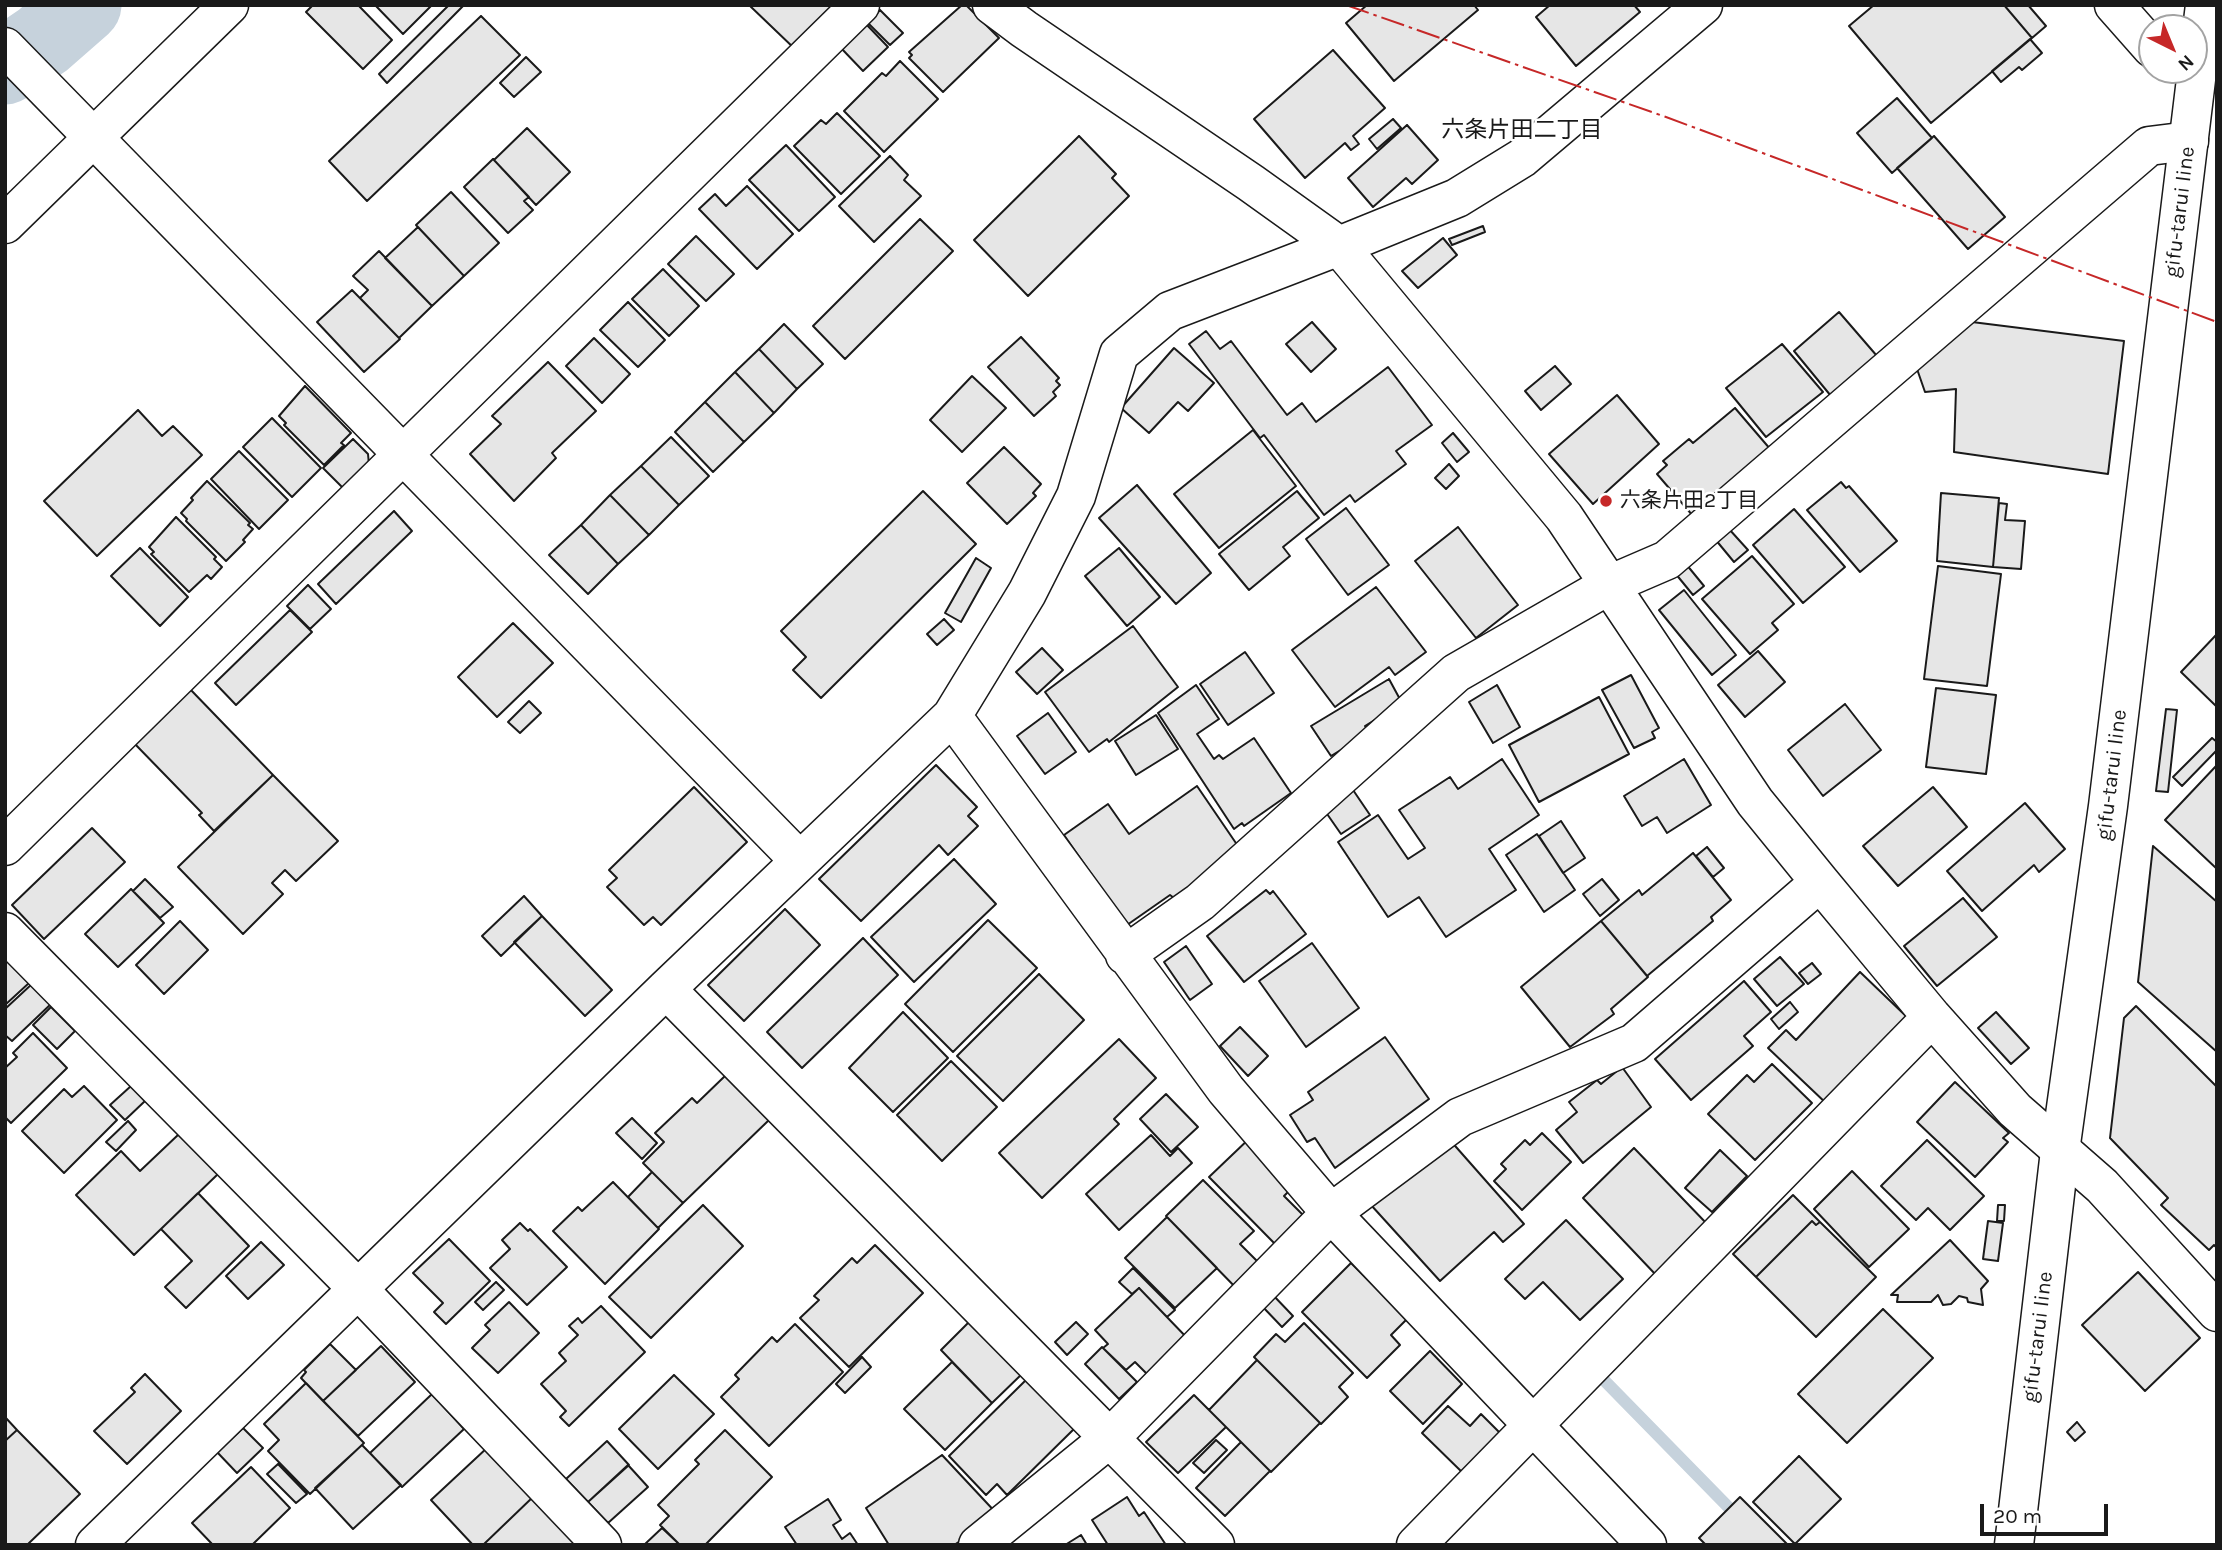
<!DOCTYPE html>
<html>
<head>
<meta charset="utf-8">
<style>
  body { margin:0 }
  #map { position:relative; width:2222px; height:1550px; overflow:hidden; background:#fff; font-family:Karla,sans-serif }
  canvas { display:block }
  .frame { position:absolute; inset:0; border:7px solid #1a1a1a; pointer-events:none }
  .north { position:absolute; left:2138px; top:14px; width:70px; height:70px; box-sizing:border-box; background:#fff; border:2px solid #a3a3a3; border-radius:50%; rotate:137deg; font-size:19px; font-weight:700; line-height:28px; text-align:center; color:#1a1a1a }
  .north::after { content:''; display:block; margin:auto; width:24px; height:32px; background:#c62828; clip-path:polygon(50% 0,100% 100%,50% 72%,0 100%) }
  .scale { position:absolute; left:1980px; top:1504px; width:128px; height:32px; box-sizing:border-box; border:4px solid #1a1a1a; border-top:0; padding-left:9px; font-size:21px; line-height:24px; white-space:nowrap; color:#1a1a1a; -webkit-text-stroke:5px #fff; paint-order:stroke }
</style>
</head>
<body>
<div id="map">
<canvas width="2222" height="1550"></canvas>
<div class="frame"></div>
<div class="north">N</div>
<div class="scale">20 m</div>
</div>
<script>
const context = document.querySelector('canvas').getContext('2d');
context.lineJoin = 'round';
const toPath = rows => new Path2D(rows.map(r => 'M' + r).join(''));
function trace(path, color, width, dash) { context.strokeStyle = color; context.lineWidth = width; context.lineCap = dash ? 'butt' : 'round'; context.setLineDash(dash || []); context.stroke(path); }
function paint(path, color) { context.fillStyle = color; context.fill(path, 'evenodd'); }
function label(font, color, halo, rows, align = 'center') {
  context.font = font + ' Karla,"Noto Sans JP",sans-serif'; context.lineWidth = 5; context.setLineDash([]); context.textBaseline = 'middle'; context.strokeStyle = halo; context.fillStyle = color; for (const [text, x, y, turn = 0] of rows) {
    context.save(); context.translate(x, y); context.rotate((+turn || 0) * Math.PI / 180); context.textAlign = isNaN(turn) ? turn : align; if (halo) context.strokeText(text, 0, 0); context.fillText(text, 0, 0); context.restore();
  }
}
trace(toPath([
  [1596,1372,1740,1519]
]), '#c6d2dc', 12);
trace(toPath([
  [5,66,43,40,83,5]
]), '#c6d2dc', 77);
const building = toPath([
  [313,5,358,5,392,40,363,69,306,12,313,5],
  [375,5,432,5,403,34,375,5],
  [449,5,464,5,387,83,379,74,449,5],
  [749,5,843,5,797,51,749,5],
  [962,5,966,5,999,38,943,92,909,58,912,55,909,52,962,5],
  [1367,5,1474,5,1478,10,1394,81,1346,23,1367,5],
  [1550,5,1634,5,1640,12,1576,66,1536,17,1550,5],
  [1874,5,2004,5,2032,38,1931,123,1849,26,1874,5],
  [2004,5,2028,5,2046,26,2032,38,2004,5],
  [880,10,903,33,890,45,868,23,880,10],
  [481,16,520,55,367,201,329,161,481,16],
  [866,24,888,47,863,71,841,48,866,24],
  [2030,39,2042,53,2022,70,2019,67,2001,82,1992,71,2030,39],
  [1333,50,1385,108,1353,136,1359,144,1351,150,1345,143,1305,178,1254,119,1333,50],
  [526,57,541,72,514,97,500,83,526,57],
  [900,61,938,99,884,152,844,111,882,73,886,76,900,61],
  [1897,98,1932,138,1892,173,1857,133,1897,98],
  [837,113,880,156,841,194,794,146,821,120,826,124,837,113],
  [1393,119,1401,128,1377,149,1369,139,1393,119],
  [1407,125,1438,160,1412,184,1406,178,1373,207,1348,178,1407,125],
  [527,128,570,172,536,205,494,160,527,128],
  [1079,136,1116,174,1112,178,1129,196,1028,296,974,240,1079,136],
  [1934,136,2005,217,1968,249,1897,168,1934,136],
  [786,145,835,197,799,231,749,180,786,145],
  [890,156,908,175,904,180,921,196,874,242,839,206,890,156],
  [493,159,529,197,524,201,533,210,508,233,464,187,493,159],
  [747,186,793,234,757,269,699,209,715,194,726,206,747,186],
  [451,192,499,243,464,276,416,225,451,192],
  [920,219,953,251,845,359,813,326,920,219],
  [1483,226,1485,232,1452,245,1449,239,1483,226],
  [418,227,464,276,432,306,385,258,418,227],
  [696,236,734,274,706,301,668,264,696,236],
  [1443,238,1457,255,1418,288,1402,271,1443,238],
  [379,251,432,306,399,338,360,298,368,290,353,276,379,251],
  [663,269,699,306,669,336,632,299,663,269],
  [352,290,400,339,364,372,317,322,352,290],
  [628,302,665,340,638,367,600,330,628,302],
  [1839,312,1877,356,1831,396,1794,351,1839,312],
  [1312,322,1336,349,1311,372,1286,344,1312,322],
  [1972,322,2124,341,2108,474,1954,452,1956,389,1925,392,1917,369,1972,322],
  [784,324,823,364,797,389,759,349,784,324],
  [1206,331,1220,349,1231,341,1287,415,1302,403,1316,422,1388,367,1432,425,1396,451,1406,464,1355,502,1350,495,1324,515,1264,435,1260,438,1189,344,1206,331],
  [1021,337,1059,378,1056,381,1060,385,1053,392,1056,396,1034,416,988,367,1021,337],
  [594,338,630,374,602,403,566,366,594,338],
  [1782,344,1823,392,1766,437,1726,388,1782,344],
  [1174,348,1214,383,1188,411,1178,402,1149,433,1121,408,1174,348],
  [759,349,797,389,774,413,735,372,759,349],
  [548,362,596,411,552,453,556,458,514,501,470,454,501,424,492,416,548,362],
  [1555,366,1571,384,1541,410,1525,391,1555,366],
  [735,372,774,413,744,442,705,402,735,372],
  [972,376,1006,408,962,452,930,420,972,376],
  [305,386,351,433,341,443,344,445,324,465,284,425,286,423,279,416,305,386],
  [1617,395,1659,444,1593,504,1549,454,1617,395],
  [705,402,744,442,713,472,675,432,705,402],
  [1735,408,1771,450,1693,516,1657,474,1667,465,1663,461,1689,439,1693,443,1735,408],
  [138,410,162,436,173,426,202,455,97,556,44,501,138,410],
  [272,418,321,468,292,497,243,447,272,418],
  [1253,430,1296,486,1219,548,1174,494,1253,430],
  [1453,433,1469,452,1457,462,1442,443,1453,433],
  [671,437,709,476,679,505,641,466,671,437],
  [353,439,368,454,369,465,344,489,323,468,353,439],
  [1004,447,1041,484,1033,493,1036,496,1007,524,967,483,1004,447],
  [239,451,288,500,259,529,211,479,239,451],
  [1449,464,1459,476,1446,489,1435,478,1449,464],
  [641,466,679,505,649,535,610,495,641,466],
  [207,481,250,523,248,525,253,529,243,540,245,542,226,561,186,521,187,519,181,513,193,500,191,498,207,481],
  [1841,482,1846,488,1849,486,1897,541,1860,572,1807,510,1841,482],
  [1137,485,1211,573,1176,604,1099,518,1137,485],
  [923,491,976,544,821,698,793,670,806,657,781,631,923,491],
  [1297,491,1319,518,1283,547,1290,556,1249,590,1219,554,1297,491],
  [1941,493,1999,498,1993,567,1937,561,1941,493],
  [610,495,649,535,618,564,581,525,610,495],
  [1999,503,2007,504,2005,520,2025,521,2021,569,1993,567,1999,503],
  [1346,508,1389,565,1348,595,1306,539,1346,508],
  [1794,509,1845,567,1803,603,1753,545,1794,509],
  [394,511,412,531,336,604,318,584,394,511],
  [176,517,216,557,214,559,222,567,211,579,207,575,189,592,151,554,154,552,149,547,176,517],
  [581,525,618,564,588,594,549,555,581,525],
  [1458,527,1518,605,1476,638,1415,561,1458,527],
  [1729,529,1748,550,1734,562,1715,539,1729,529],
  [140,548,188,597,160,626,111,576,140,548],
  [1119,548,1160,597,1127,626,1085,576,1119,548],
  [1752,556,1794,604,1772,623,1778,630,1750,654,1702,599,1752,556],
  [976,558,991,568,961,622,945,613,976,558],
  [1686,564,1704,586,1693,595,1675,573,1686,564],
  [1938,566,2001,574,1987,686,1924,679,1938,566],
  [308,585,331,609,310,629,287,606,308,585],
  [1376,587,1426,652,1395,675,1389,667,1335,707,1292,650,1376,587],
  [1684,590,1736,655,1712,675,1659,610,1684,590],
  [290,610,312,632,236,705,215,683,290,610],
  [944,619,954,630,937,645,927,634,944,619],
  [513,623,553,663,497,717,458,677,513,623],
  [1133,626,1178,687,1109,742,1107,739,1089,752,1045,692,1133,626],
  [2217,634,2217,707,2181,672,2217,634],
  [1042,648,1063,670,1037,694,1016,672,1042,648],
  [1758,651,1785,682,1745,717,1718,685,1758,651],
  [1245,652,1274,693,1228,725,1200,684,1245,652],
  [1631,675,1659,728,1652,732,1655,738,1634,748,1602,690,1631,675],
  [1389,679,1402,703,1365,726,1370,732,1331,756,1311,726,1389,679],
  [1196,685,1219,719,1197,734,1214,759,1219,755,1223,759,1254,738,1291,793,1244,826,1242,823,1234,829,1158,713,1196,685],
  [1497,685,1520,727,1493,743,1469,702,1497,685],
  [189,688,273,775,214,831,199,815,202,813,133,742,189,688],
  [1936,688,1996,695,1986,774,1926,767,1936,688],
  [1599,697,1629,754,1539,802,1509,745,1599,697],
  [529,701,541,713,520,733,508,722,529,701],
  [1845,704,1881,750,1823,796,1788,750,1845,704],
  [2166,709,2177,710,2168,792,2156,791,2166,709],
  [1048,713,1076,752,1045,774,1017,736,1048,713],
  [1156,715,1178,749,1136,775,1115,741,1156,715],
  [2212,738,2217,742,2217,750,2182,786,2173,777,2212,738],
  [1502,759,1539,815,1489,849,1516,890,1446,937,1419,897,1388,917,1338,842,1378,815,1408,859,1425,848,1399,810,1450,777,1458,789,1502,759],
  [1684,759,1711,805,1667,833,1657,817,1642,826,1624,796,1684,759],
  [936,765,977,807,968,816,978,826,948,855,939,845,861,921,819,879,936,765],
  [2217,765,2217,869,2165,820,2217,765],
  [273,775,338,841,296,881,285,870,272,883,283,894,243,934,178,867,273,775],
  [1197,786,1240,849,1174,898,1170,895,1127,925,1064,835,1108,804,1129,834,1197,786],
  [694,787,747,842,661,925,653,917,644,925,607,887,617,878,609,870,694,787],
  [1351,787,1370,815,1341,834,1325,811,1351,787],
  [1933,787,1967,827,1898,886,1863,846,1933,787],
  [2025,803,2065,849,2039,872,2034,865,1982,911,1947,871,2025,803],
  [1561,821,1585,858,1563,873,1539,836,1561,821],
  [92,828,125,862,44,939,12,905,92,828],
  [1537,834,1575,890,1544,912,1506,855,1537,834],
  [2153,846,2217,902,2217,1052,2138,982,2153,846],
  [1707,847,1724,868,1713,877,1696,856,1707,847],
  [1693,853,1731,900,1711,917,1713,921,1647,976,1601,921,1639,890,1642,895,1693,853],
  [954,859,996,904,914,982,871,937,954,859],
  [145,879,173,907,160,918,133,891,145,879],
  [1602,879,1619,900,1600,916,1583,894,1602,879],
  [131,889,164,923,118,967,85,934,131,889],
  [1266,890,1270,894,1273,891,1306,934,1244,982,1207,936,1266,890],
  [524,896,542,916,501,956,482,936,524,896],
  [1963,898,1997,937,1937,986,1904,946,1963,898],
  [785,909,820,945,744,1021,708,985,785,909],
  [542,916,612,990,585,1016,514,942,542,916],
  [988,920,1037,968,953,1052,905,1004,988,920],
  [180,921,208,950,164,994,136,965,180,921],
  [1601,921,1648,977,1611,1009,1614,1014,1570,1047,1521,987,1601,921],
  [863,938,898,975,802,1068,767,1032,863,938],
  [1312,943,1359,1008,1306,1047,1259,981,1312,943],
  [1186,946,1212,984,1190,1000,1164,962,1186,946],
  [1780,957,1804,984,1777,1006,1754,979,1780,957],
  [5,958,29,983,5,1005,5,958],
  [1812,963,1821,974,1808,984,1799,973,1812,963],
  [1860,972,1909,1019,1828,1105,1768,1048,1786,1030,1796,1040,1860,972],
  [1039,974,1084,1020,1003,1101,957,1056,1039,974],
  [1744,981,1771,1012,1744,1036,1753,1046,1691,1100,1655,1059,1744,981],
  [33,983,52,1003,12,1041,5,1035,5,1009,33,983],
  [1790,1002,1798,1012,1779,1029,1771,1019,1790,1002],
  [2136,1006,2217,1087,2217,1248,2214,1245,2209,1250,2161,1205,2168,1198,2110,1138,2124,1018,2136,1006],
  [51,1007,75,1031,57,1049,33,1025,51,1007],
  [903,1012,948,1058,893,1112,849,1068,903,1012],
  [1996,1012,2029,1048,2011,1064,1978,1028,1996,1012],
  [1240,1027,1268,1056,1248,1076,1220,1046,1240,1027],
  [33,1033,67,1068,11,1123,5,1117,5,1068,17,1057,13,1053,33,1033],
  [1385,1037,1429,1099,1335,1168,1315,1138,1307,1142,1290,1115,1313,1100,1308,1092,1385,1037],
  [1119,1039,1156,1078,1114,1119,1119,1124,1042,1198,999,1153,1119,1039],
  [951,1061,997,1107,942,1161,897,1115,951,1061],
  [1772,1064,1812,1103,1755,1160,1708,1114,1747,1075,1754,1082,1772,1064],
  [1622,1067,1651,1107,1583,1163,1556,1130,1577,1112,1569,1102,1597,1080,1601,1084,1622,1067],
  [726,1075,769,1120,683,1203,643,1163,664,1142,655,1133,692,1098,697,1103,726,1075],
  [1955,1082,2009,1133,2003,1138,2008,1142,1975,1177,1917,1122,1955,1082],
  [84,1086,117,1120,64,1173,22,1131,64,1089,72,1097,84,1086],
  [131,1086,145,1101,125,1120,110,1105,131,1086],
  [1166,1094,1198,1127,1171,1152,1140,1119,1166,1094],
  [632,1118,657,1143,642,1159,616,1133,632,1118],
  [128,1121,136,1130,116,1151,106,1142,128,1121],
  [1542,1133,1571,1162,1522,1210,1494,1181,1506,1169,1501,1164,1525,1140,1530,1145,1542,1133],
  [179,1134,218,1174,134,1255,76,1195,121,1151,140,1171,179,1134],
  [1151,1135,1170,1156,1178,1148,1192,1163,1119,1230,1086,1194,1151,1135],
  [1253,1135,1297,1183,1284,1196,1306,1218,1277,1246,1209,1177,1253,1135],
  [1449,1139,1524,1224,1503,1242,1494,1232,1440,1281,1371,1205,1449,1139],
  [1927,1140,1984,1196,1950,1230,1928,1208,1916,1220,1881,1186,1927,1140],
  [1634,1148,1708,1225,1656,1275,1583,1198,1634,1148],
  [1720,1150,1747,1176,1712,1212,1685,1188,1720,1150],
  [1852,1171,1909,1229,1869,1267,1814,1209,1852,1171],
  [652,1172,683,1203,658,1228,628,1197,652,1172],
  [1203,1180,1254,1231,1240,1244,1264,1268,1240,1292,1166,1216,1203,1180],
  [613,1182,659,1229,605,1284,553,1231,578,1207,582,1211,613,1182],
  [198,1193,249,1246,186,1308,165,1287,192,1261,161,1229,198,1193],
  [1793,1195,1820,1222,1816,1225,1812,1221,1756,1277,1733,1254,1793,1195],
  [703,1205,743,1246,651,1338,609,1297,703,1205],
  [1998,1205,2005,1205,2004,1221,1997,1221,1998,1205],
  [1167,1217,1217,1268,1175,1308,1125,1258,1167,1217],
  [1566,1220,1623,1279,1580,1320,1543,1282,1525,1299,1505,1279,1566,1220],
  [1812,1221,1816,1225,1820,1222,1876,1277,1816,1337,1756,1277,1812,1221],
  [1988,1221,2003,1223,1998,1261,1983,1259,1988,1221],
  [520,1223,528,1231,530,1229,567,1267,527,1305,490,1268,510,1249,502,1240,520,1223],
  [449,1239,490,1281,446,1324,434,1312,443,1303,413,1273,449,1239],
  [1950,1240,1988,1281,1981,1289,1983,1305,1968,1302,1967,1298,1959,1296,1951,1304,1943,1305,1938,1295,1931,1302,1897,1302,1898,1295,1891,1295,1950,1240],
  [261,1242,284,1265,248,1299,226,1276,261,1242],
  [875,1245,923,1293,849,1367,800,1318,819,1300,814,1296,852,1258,857,1263,875,1245],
  [1351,1263,1407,1319,1391,1335,1400,1345,1367,1378,1302,1312,1351,1263],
  [1133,1268,1175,1310,1167,1317,1139,1288,1132,1294,1119,1282,1133,1268],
  [2138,1272,2200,1338,2145,1391,2082,1325,2138,1272],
  [496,1282,504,1290,483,1310,475,1302,496,1282],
  [1139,1288,1190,1341,1152,1379,1135,1362,1126,1370,1103,1348,1108,1344,1095,1330,1139,1288],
  [1272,1294,1293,1316,1282,1327,1261,1305,1272,1294],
  [509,1302,539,1333,498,1373,472,1348,490,1330,485,1325,509,1302],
  [601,1306,645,1352,569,1426,560,1417,566,1411,541,1384,566,1361,559,1353,578,1335,569,1326,578,1318,582,1323,601,1306],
  [1883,1309,1933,1358,1847,1443,1798,1394,1883,1309],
  [972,1319,1024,1372,992,1403,941,1350,972,1319],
  [1076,1322,1088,1334,1067,1355,1055,1342,1076,1322],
  [1304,1323,1353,1373,1339,1387,1348,1397,1321,1424,1254,1357,1276,1334,1285,1342,1304,1323],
  [795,1324,843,1372,769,1446,721,1397,739,1379,735,1375,772,1337,777,1342,795,1324],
  [330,1344,356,1370,323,1401,301,1378,306,1372,304,1370,330,1344],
  [381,1346,415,1382,358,1436,323,1401,381,1346],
  [1102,1347,1137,1382,1119,1399,1085,1364,1102,1347],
  [1430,1351,1462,1384,1423,1424,1390,1391,1430,1351],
  [862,1357,871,1367,845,1393,836,1384,862,1357],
  [1257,1360,1320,1423,1271,1472,1209,1410,1257,1360],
  [952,1362,992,1403,945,1450,904,1409,952,1362],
  [145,1374,181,1411,127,1464,94,1431,135,1392,131,1388,145,1374],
  [674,1375,714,1414,658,1469,619,1429,674,1375],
  [1029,1377,1077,1426,1007,1495,997,1484,986,1495,949,1456,1029,1377],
  [306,1383,364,1443,310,1494,268,1451,279,1440,264,1424,306,1383],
  [432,1394,464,1429,402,1487,370,1453,432,1394],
  [1194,1395,1226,1427,1178,1473,1146,1442,1194,1395],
  [1448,1406,1470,1426,1481,1414,1504,1437,1466,1476,1422,1433,1448,1406],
  [5,1417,17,1430,5,1441,5,1417],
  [2077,1422,2085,1432,2075,1441,2067,1432,2077,1422],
  [243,1428,263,1448,237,1473,217,1452,243,1428],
  [17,1430,80,1494,27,1545,5,1545,5,1441,17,1430],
  [725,1430,772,1477,705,1545,680,1545,660,1525,669,1516,658,1505,699,1464,695,1460,725,1430],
  [1216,1440,1227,1450,1204,1473,1193,1463,1216,1440],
  [607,1441,629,1465,588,1502,566,1479,607,1441],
  [1241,1442,1270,1471,1225,1516,1196,1488,1241,1442],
  [362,1445,401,1485,353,1529,315,1488,362,1445],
  [488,1447,534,1496,483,1545,473,1545,431,1500,488,1447],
  [942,1455,999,1516,954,1545,889,1545,866,1508,942,1455],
  [1799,1456,1841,1499,1795,1544,1753,1502,1799,1456],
  [278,1464,307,1494,296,1503,267,1474,278,1464],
  [628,1465,648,1487,608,1523,588,1502,628,1465],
  [251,1467,290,1508,252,1545,213,1545,192,1523,251,1467],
  [534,1496,580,1545,483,1545,534,1496],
  [1127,1497,1139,1516,1144,1512,1166,1545,1108,1545,1092,1520,1127,1497],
  [1740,1497,1788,1545,1706,1545,1699,1538,1740,1497],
  [828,1499,841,1520,833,1525,842,1539,850,1533,858,1545,797,1545,785,1527,828,1499],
  [662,1528,680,1545,644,1545,662,1528],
  [1081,1535,1087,1545,1065,1545,1081,1535]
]);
paint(building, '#e6e6e6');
trace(building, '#1a1a1a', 2);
const minor = toPath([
  [992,5,1024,29,1251,183,1339,246,1564,517,1755,802,1820,882,1932,1017,2015,1110,2102,1186,2217,1312],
  [2114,5,2152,48],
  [5,47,800,861],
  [5,224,229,5],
  [952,716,1226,1090,1331,1213,1647,1545],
  [5,846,860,5],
  [5,932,358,1289,602,1545],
  [1125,955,1200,902,1456,673,1609,585,1667,560,2149,146,2189,141],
  [666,989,1215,1545],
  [95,1545,666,989,952,716,1027,593,1076,496,1119,354,1170,311,1339,246,1457,198,1522,158,1703,5],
  [978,1545,1111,1437,1331,1213,1460,1117,1634,1043,1820,882],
  [1416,1545,1932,1017]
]);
const primary = toPath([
  [2014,1545,2060,1151,2108,806,2205,5]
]);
trace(minor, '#1a1a1a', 41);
trace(primary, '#1a1a1a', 41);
trace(minor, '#fff', 38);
trace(primary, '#fff', 38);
trace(toPath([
  [1346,5,1666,117,2217,322]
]), '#c62828', 2, [24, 5, 3.5, 5]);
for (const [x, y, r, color] of [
  [1606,501,7,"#c62828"]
]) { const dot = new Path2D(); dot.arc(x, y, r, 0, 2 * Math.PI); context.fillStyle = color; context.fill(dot); trace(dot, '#fff', 2.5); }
label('21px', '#1a1a1a', '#fff', [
  ["gifu-tarui line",2180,212,-83],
  ["gifu-tarui line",2112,775,-83],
  ["gifu-tarui line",2038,1337,-83]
]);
label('21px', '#1a1a1a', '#fff', [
  ["六条片田2丁目",1620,501]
], 'left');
label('23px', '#1a1a1a', '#fff', [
  ["六条片田二丁目",1522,130]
]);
</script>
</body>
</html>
